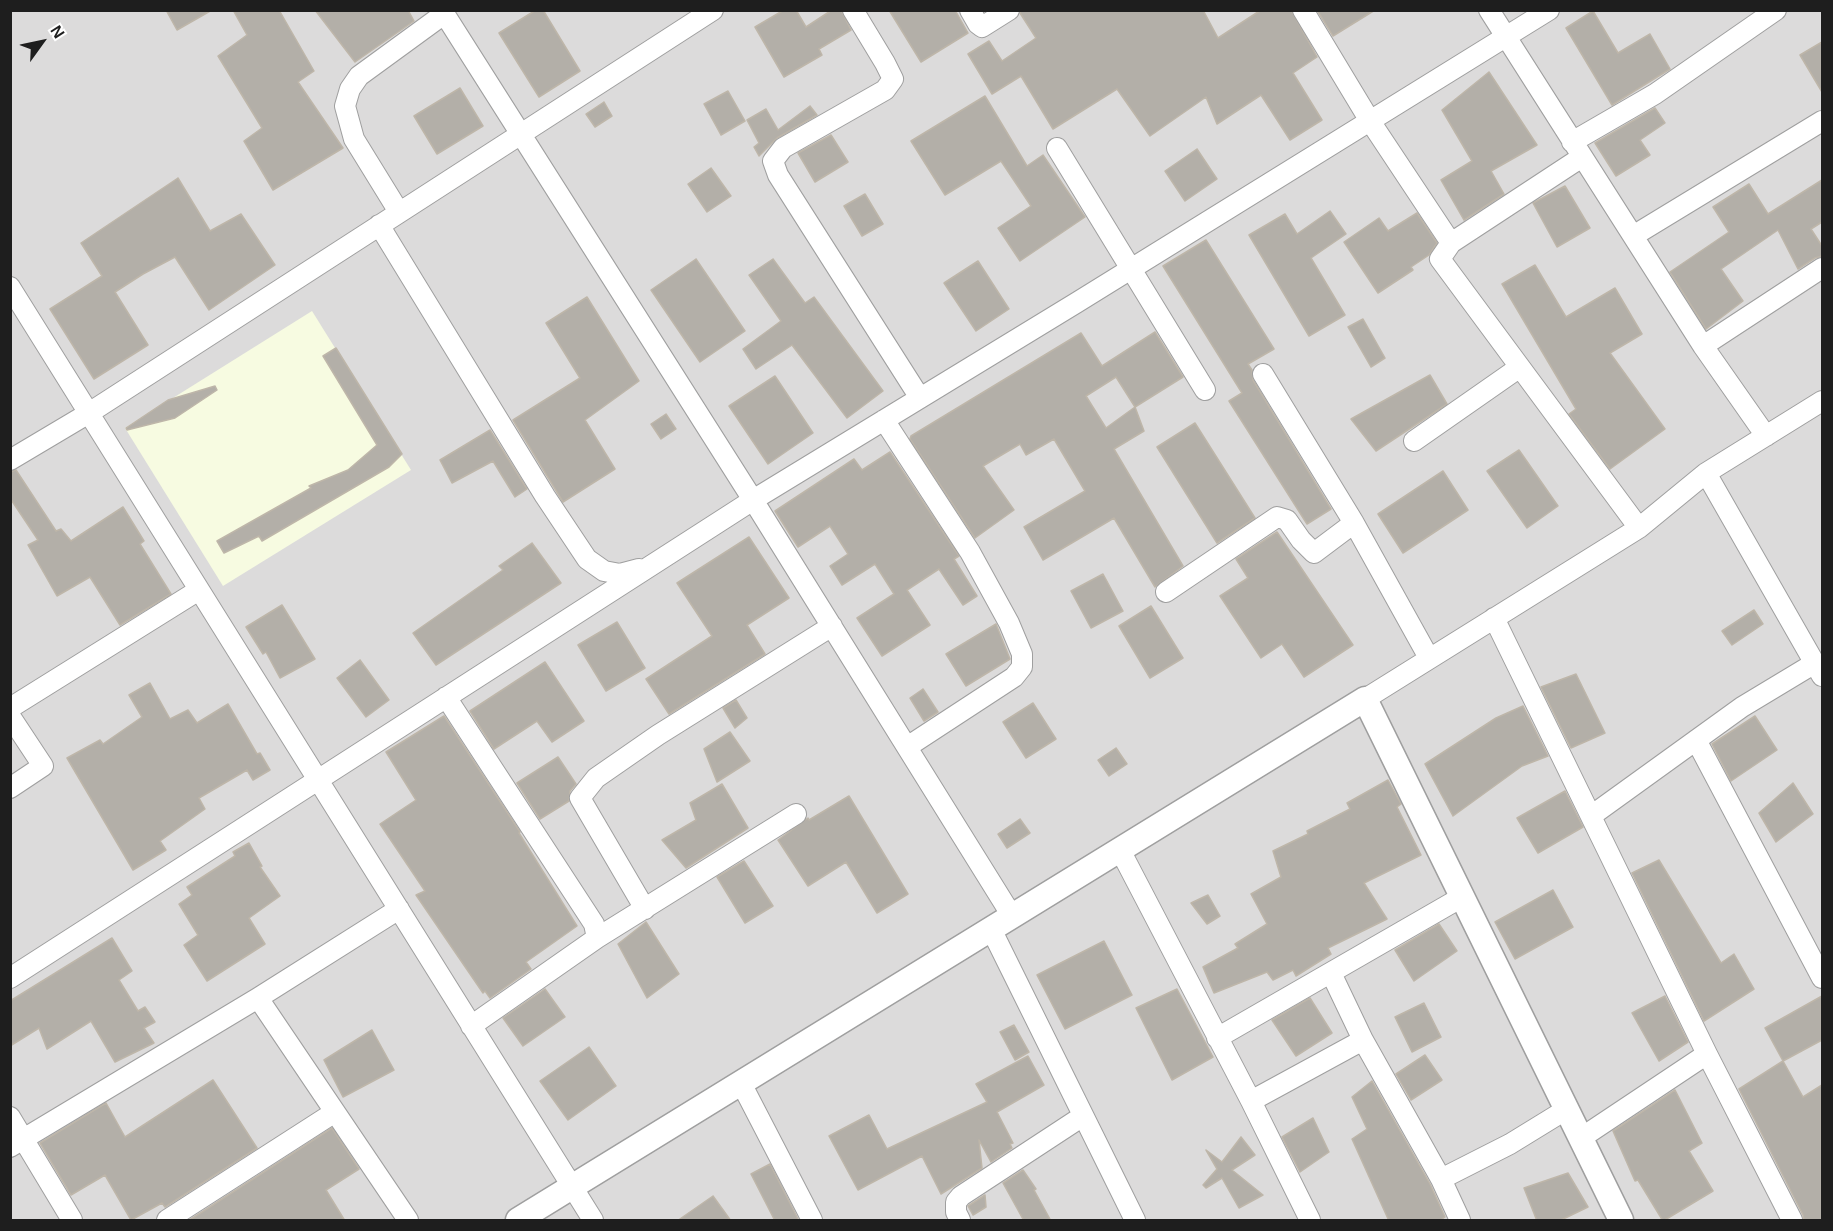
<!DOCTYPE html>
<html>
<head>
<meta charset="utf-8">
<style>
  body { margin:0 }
  #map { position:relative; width:1833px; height:1231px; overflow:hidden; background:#eeede5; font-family:Helvetica,sans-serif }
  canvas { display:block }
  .frame { position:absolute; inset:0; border:12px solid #1e1e1e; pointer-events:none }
  .north { position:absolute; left:12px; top:12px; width:60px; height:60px; -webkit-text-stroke:4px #fff; paint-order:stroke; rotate:57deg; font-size:16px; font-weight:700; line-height:24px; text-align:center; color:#1e1e1e }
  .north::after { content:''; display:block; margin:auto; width:21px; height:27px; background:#1e1e1e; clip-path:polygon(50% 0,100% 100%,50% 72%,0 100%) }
</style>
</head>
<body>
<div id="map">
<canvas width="1833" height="1231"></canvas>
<div class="frame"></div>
<div class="north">N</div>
</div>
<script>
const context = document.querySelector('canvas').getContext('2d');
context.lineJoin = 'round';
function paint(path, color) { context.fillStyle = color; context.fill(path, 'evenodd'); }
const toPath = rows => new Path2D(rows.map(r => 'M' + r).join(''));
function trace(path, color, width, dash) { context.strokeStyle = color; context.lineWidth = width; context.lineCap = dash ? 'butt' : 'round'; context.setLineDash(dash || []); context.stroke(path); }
paint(toPath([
  [11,11,1822,11,1822,1220,11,1220]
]), '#dcdbdb');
paint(toPath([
  [312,311,411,470,223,586,125,428]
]), '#f7fbe1');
const building = toPath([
  [166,10,212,10,177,30,166,10],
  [233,10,279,10,314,71,298,82,343,148,273,190,244,141,262,128,218,56,247,35,233,10],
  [315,10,408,10,414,21,355,62,315,10],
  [536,10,543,10,580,71,539,97,499,33,536,10],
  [784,10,796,10,806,27,832,10,841,10,851,30,819,49,822,55,784,77,755,27,784,10],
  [889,10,955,10,968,33,921,62,889,10],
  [1021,10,1203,10,1218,38,1261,10,1291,10,1317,57,1293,73,1322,120,1290,140,1261,95,1217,124,1206,97,1150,136,1117,89,1053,129,1021,76,992,94,968,54,989,41,1002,61,1036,38,1020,13,1021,10],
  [1317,10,1375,10,1333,36,1317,10],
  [1593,11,1618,53,1650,34,1670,69,1612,105,1566,28,1593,11],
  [1822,42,1822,92,1800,55,1822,42],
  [1489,72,1537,145,1491,171,1504,194,1464,220,1441,180,1472,161,1442,110,1489,72],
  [460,88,483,126,437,154,414,116,460,88],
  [728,91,745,121,721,135,704,104,728,91],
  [985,96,1027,166,1043,155,1085,217,1020,261,998,228,1031,206,1001,161,945,195,911,141,985,96],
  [604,102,612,116,595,127,586,114,604,102],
  [810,106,817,115,777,138,759,156,754,147,759,143,747,120,766,109,778,130,810,106],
  [1655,108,1665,123,1640,140,1650,155,1616,176,1595,143,1655,108],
  [831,135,848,162,815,182,798,153,831,135],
  [1197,149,1217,179,1185,201,1165,171,1197,149],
  [711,168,731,196,707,212,688,184,711,168],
  [178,178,210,231,241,214,275,265,209,310,175,257,143,274,115,292,148,345,94,379,50,309,102,276,81,243,178,178],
  [1822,180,1822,222,1811,229,1822,246,1822,256,1815,258,1798,269,1778,230,1721,269,1743,301,1706,329,1670,272,1729,232,1713,207,1749,184,1768,214,1822,180],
  [1565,186,1590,228,1557,247,1533,203,1565,186],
  [865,194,883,224,862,236,844,206,865,194],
  [1330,211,1346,234,1311,258,1345,315,1309,336,1249,235,1285,214,1297,234,1330,211],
  [1417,213,1437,243,1429,255,1411,267,1413,270,1378,293,1344,242,1379,218,1388,231,1417,213],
  [1206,240,1274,349,1248,364,1252,370,1253,380,1331,509,1307,524,1229,401,1242,393,1163,266,1206,240],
  [696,259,745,331,700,362,651,290,696,259],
  [773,259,805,303,814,297,883,391,847,418,792,345,756,369,743,349,781,321,749,275,773,259],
  [978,261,1009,309,976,331,944,283,978,261],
  [1535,265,1566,317,1615,288,1642,334,1610,353,1665,429,1610,469,1569,414,1576,409,1502,284,1535,265],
  [587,297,639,381,585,420,615,469,563,502,513,420,580,378,546,323,587,297],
  [1363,319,1385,358,1371,367,1348,327,1363,319],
  [1155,332,1183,377,1135,407,1144,431,1114,449,1183,566,1155,587,1114,518,1043,560,1024,527,1085,491,1054,439,1026,455,1020,444,983,466,1014,510,975,538,910,439,911,436,1081,333,1102,366,1155,332],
  [1116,377,1135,407,1106,428,1086,396,1116,377],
  [336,348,402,454,389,467,262,541,259,536,224,553,217,541,311,488,309,486,348,470,377,445,323,356,336,348],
  [1430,375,1447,404,1376,451,1351,419,1430,375],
  [775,376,813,433,768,464,729,406,775,376],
  [215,386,217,390,175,418,127,430,126,428,168,400,215,386],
  [666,414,676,429,661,439,651,424,666,414],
  [1195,423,1255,518,1217,543,1157,447,1195,423],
  [490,430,527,489,515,497,493,461,452,483,440,460,490,430],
  [1519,450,1558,506,1527,528,1487,471,1519,450],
  [890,452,959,556,954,559,977,596,963,605,939,569,907,590,930,625,882,656,857,618,894,594,875,564,842,585,830,566,848,554,830,526,798,547,775,511,854,459,862,470,890,452],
  [16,470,56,531,61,529,71,541,123,507,144,541,140,544,171,594,120,625,90,577,57,596,28,545,38,540,10,498,10,472,16,470],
  [1443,471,1468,510,1403,553,1378,514,1443,471],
  [1277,532,1353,645,1304,677,1282,644,1261,658,1220,596,1248,578,1236,559,1277,532],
  [749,537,789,598,747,625,765,654,669,714,646,679,712,636,677,583,749,537],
  [532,543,561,583,436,665,413,633,503,570,499,566,532,543],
  [1103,574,1123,611,1091,628,1071,591,1103,574],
  [282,605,315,659,280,678,266,652,263,654,246,627,282,605],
  [1151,606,1183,658,1150,678,1119,626,1151,606],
  [1754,610,1763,624,1732,645,1722,631,1754,610],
  [617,622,645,668,606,691,578,645,617,622],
  [996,624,1010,659,966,686,946,654,996,624],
  [360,660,389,700,366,717,337,678,360,660],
  [545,662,584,721,552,742,537,721,494,749,470,711,545,662],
  [1576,674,1605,733,1571,748,1541,687,1576,674],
  [150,683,170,719,188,710,197,723,228,704,257,754,260,753,270,770,253,780,247,770,199,798,205,809,160,841,166,850,133,870,67,758,100,740,103,744,142,717,129,695,150,683],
  [923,689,938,712,924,721,910,698,923,689],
  [736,700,747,718,735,728,723,708,736,700],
  [1033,703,1056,739,1026,758,1003,722,1033,703],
  [1523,706,1548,756,1522,766,1453,816,1425,764,1496,718,1523,706],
  [444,716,520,832,519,833,577,926,526,962,531,969,490,998,485,991,483,993,416,895,425,891,380,824,416,800,386,752,444,716],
  [1755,716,1777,750,1731,781,1712,744,1755,716],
  [730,732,750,761,717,782,704,749,730,732],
  [1116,748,1127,764,1109,776,1098,760,1116,748],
  [558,757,576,784,570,791,569,801,540,819,517,783,558,757],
  [1388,780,1401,804,1397,807,1421,855,1364,883,1387,919,1328,948,1331,954,1296,976,1293,970,1273,980,1267,972,1214,993,1203,967,1238,948,1235,944,1267,924,1251,894,1281,877,1273,851,1308,834,1307,831,1350,809,1347,803,1388,780],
  [1793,783,1813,814,1776,842,1759,813,1793,783],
  [722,784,748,828,686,868,662,840,696,820,690,803,722,784],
  [1565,791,1583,827,1538,853,1517,818,1565,791],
  [849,796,908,894,877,913,846,862,808,886,778,840,808,818,809,820,849,796],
  [1020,819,1030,833,1007,848,998,834,1020,819],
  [249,843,262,866,260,867,280,896,249,918,265,944,207,981,184,945,198,935,179,904,192,895,187,887,235,856,233,852,249,843],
  [1659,860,1721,963,1734,954,1754,989,1704,1021,1632,873,1659,860],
  [744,861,773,906,745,923,717,877,744,861],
  [1553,890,1573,927,1515,959,1495,922,1553,890],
  [1208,895,1220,916,1207,924,1191,903,1208,895],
  [646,922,679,974,647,998,618,944,646,922],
  [1439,924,1457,951,1414,981,1395,950,1439,924],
  [112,938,132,971,119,980,138,1011,145,1007,155,1022,144,1028,154,1043,115,1062,91,1021,47,1049,39,1028,10,1046,10,1001,112,938],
  [1104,941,1132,995,1065,1029,1037,975,1104,941],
  [545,989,565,1017,523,1046,503,1018,545,989],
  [1177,989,1213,1057,1172,1080,1136,1008,1177,989],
  [1665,996,1688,1042,1659,1061,1632,1013,1665,996],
  [1822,996,1822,1040,1783,1061,1765,1028,1822,996],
  [1310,998,1332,1033,1296,1056,1272,1020,1310,998],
  [1424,1003,1441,1037,1412,1052,1395,1017,1424,1003],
  [1014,1025,1029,1052,1015,1060,1000,1032,1014,1025],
  [372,1030,394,1070,343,1097,324,1060,372,1030],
  [589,1047,616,1086,568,1120,540,1081,589,1047],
  [1425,1055,1442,1080,1411,1100,1396,1074,1425,1055],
  [1028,1056,1044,1085,997,1112,1013,1143,1010,1144,1012,1148,991,1162,979,1140,982,1168,941,1194,922,1156,858,1190,829,1136,869,1115,887,1149,987,1102,976,1084,1028,1056],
  [1783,1061,1803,1097,1822,1085,1822,1221,1804,1221,1803,1215,1739,1089,1783,1061],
  [213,1080,257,1148,165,1207,162,1203,131,1220,105,1175,71,1195,40,1143,106,1103,125,1137,213,1080],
  [1372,1081,1430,1184,1445,1217,1439,1221,1389,1221,1352,1139,1367,1129,1352,1097,1372,1081],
  [1675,1090,1702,1143,1689,1151,1713,1191,1663,1221,1638,1180,1635,1181,1613,1131,1675,1090],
  [1313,1118,1329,1152,1300,1172,1282,1137,1313,1118],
  [332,1128,359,1169,326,1190,345,1221,188,1221,332,1128],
  [1241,1137,1255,1155,1232,1170,1263,1195,1239,1208,1222,1178,1206,1188,1203,1185,1217,1169,1206,1150,1222,1162,1241,1137],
  [770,1164,799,1221,775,1221,751,1174,770,1164],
  [1023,1170,1036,1189,1034,1190,1051,1221,1024,1221,1003,1183,1023,1170],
  [1568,1173,1588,1207,1559,1221,1537,1221,1524,1188,1568,1173],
  [985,1195,986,1207,973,1215,968,1206,985,1195],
  [713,1196,731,1221,677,1221,713,1196]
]);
paint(building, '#b3afa8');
trace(building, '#beb6a9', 1.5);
const minor = toPath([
  [442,10,753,500,1012,916],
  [853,10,885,63,893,79,885,90,783,148,773,161,778,175,920,398],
  [970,10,978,24,982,27,1009,10],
  [1303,10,1370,121,1451,243,1440,259,1639,528],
  [1489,10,1703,346,1766,436],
  [1572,142,1655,94,1776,10],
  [1057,148,1205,390],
  [399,212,354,139,345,106,350,89,359,76,444,14],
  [379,225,545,496,587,559,604,571,620,574,639,569],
  [1633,236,1822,121],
  [1451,243,1582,157],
  [10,287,593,1220],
  [1703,346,1822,268],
  [1263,374,1354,523,1429,658],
  [884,420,970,552,1009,623,1022,654,1022,667,1014,677,907,747],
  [1414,441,1520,367],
  [10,460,89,413,713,10],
  [1706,473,1822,676],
  [1166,592,1277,517,1287,520,1301,540,1314,553,1354,523],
  [1494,618,1707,1054,1792,1220],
  [446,697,594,924,597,938,471,1026],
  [1365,699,1639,528,1706,473,1822,401],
  [10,708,199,590],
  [10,716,43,766,10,788],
  [1696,740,1822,978],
  [1591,816,1742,707,1815,663],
  [1120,850,1251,1101,1310,1220],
  [645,909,580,798,596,778,658,735,832,626],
  [991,929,1135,1220],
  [597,938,796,814],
  [1331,973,1363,1040],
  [10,978,753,500,1076,303,1549,10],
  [258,998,408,1220],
  [1217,1038,1462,897],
  [741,1083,812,1220],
  [1251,1101,1363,1040,1441,1179,1460,1220],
  [10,1117,72,1220],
  [1581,1138,1707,1054],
  [10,1147,258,998,399,909],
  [1441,1179,1510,1144,1567,1109],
  [167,1220,335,1112],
  [960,1220,956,1212,956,1202,961,1196,1083,1116]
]);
const tertiary = toPath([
  [518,1220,1365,699,1621,1220]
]);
trace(minor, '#9f9f9f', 22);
trace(tertiary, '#9f9f9f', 27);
trace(minor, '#fff', 20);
trace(tertiary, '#fff', 24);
</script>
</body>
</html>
